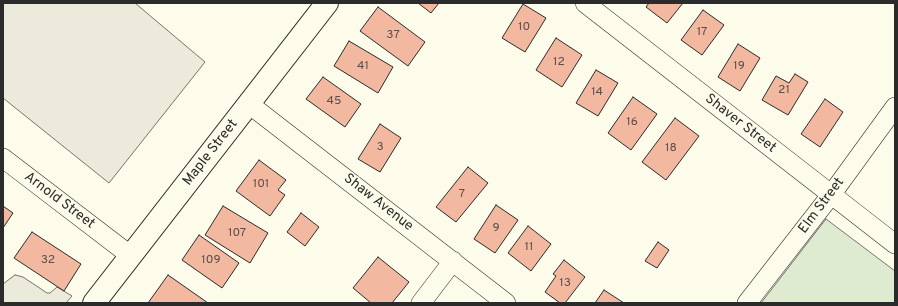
<!DOCTYPE html>
<html>
<head>
<meta charset="utf-8">
<style>
  body { margin:0 }
  #map { position:relative; width:898px; height:306px; overflow:hidden; background:#fdfbea; font-family:Overpass,sans-serif }
  canvas { display:block }
  .frame { position:absolute; inset:0; border:4px solid #2b2b2b; pointer-events:none }
</style>
</head>
<body>
<div id="map">
<canvas width="898" height="306"></canvas>
<div class="frame"></div>
</div>
<script>
const context = document.querySelector('canvas').getContext('2d');
context.lineJoin = 'round';
function paint(path, color) { context.fillStyle = color; context.fill(path, 'evenodd'); }
const toPath = rows => new Path2D(rows.map(r => 'M' + r).join(''));
function trace(path, color, width, dash) { context.strokeStyle = color; context.lineWidth = width; context.lineCap = dash ? 'butt' : 'round'; context.setLineDash(dash || []); context.stroke(path); }
function label(font, color, halo, rows, align = 'center') {
  context.font = font + ' Overpass,sans-serif'; context.lineWidth = 3; context.setLineDash([]); context.textBaseline = 'middle'; context.strokeStyle = halo; context.fillStyle = color; for (const [text, x, y, turn = 0] of rows) {
    context.save(); context.translate(x, y); context.rotate((+turn || 0) * Math.PI / 180); context.textAlign = isNaN(turn) ? turn : align; if (halo) context.strokeText(text, 0, 0); context.fillText(text, 0, 0); context.restore();
  }
}
const green = toPath([
  [826,219,895,271,895,303,761,303,826,219]
]);
paint(green, '#deebd1');
trace(green, '#74746e', 1);
const parking = toPath([
  [3,3,135,3,205,62,109,183,3,98,3,3],
  [15,275,23,277,47,293,50,293,57,287,72,296,66,303,3,303,3,284,15,275]
]);
paint(parking, '#eceadb');
trace(parking, '#74746e', 1);
const building = toPath([
  [418,3,439,3,431,13,418,3],
  [649,3,683,3,667,23,646,7,649,3],
  [523,4,546,18,525,52,502,38,523,4],
  [378,7,425,42,408,66,360,31,378,7],
  [703,10,724,25,702,55,681,40,703,10],
  [556,38,582,55,562,87,536,70,556,38],
  [349,41,393,67,378,93,334,66,349,41],
  [738,44,760,58,740,91,718,77,738,44],
  [596,70,618,83,598,116,576,103,596,70],
  [795,74,808,82,788,115,762,100,776,76,789,83,795,74],
  [323,77,361,104,345,127,306,99,323,77],
  [633,97,657,114,631,150,608,133,633,97],
  [825,99,843,112,820,147,801,134,825,99],
  [675,118,699,136,666,180,642,162,675,118],
  [380,124,401,138,380,172,358,159,380,124],
  [259,160,286,180,278,190,285,195,270,216,236,191,259,160],
  [468,167,488,183,456,222,436,207,468,167],
  [496,205,518,220,495,253,474,239,496,205],
  [3,206,13,213,3,228,3,206],
  [223,206,268,233,250,263,205,235,223,206],
  [301,213,319,227,305,246,287,232,301,213],
  [528,226,551,244,531,271,508,253,528,226],
  [32,232,81,264,64,291,14,258,32,232],
  [199,235,239,263,222,288,182,260,199,235],
  [658,242,669,250,657,268,645,261,658,242],
  [378,257,409,282,392,303,371,303,353,288,378,257],
  [564,260,585,277,565,303,560,303,545,292,556,276,553,274,564,260],
  [168,275,208,303,148,303,168,275],
  [604,290,624,303,595,303,604,290]
]);
paint(building, '#f2b8a0');
trace(building, '#2b2b2b', 1);
const minor = toPath([
  [585,3,895,244],
  [249,104,506,303],
  [3,158,131,256],
  [421,303,453,261],
  [747,303,831,195,895,107]
]);
const tertiary = toPath([
  [94,303,327,3]
]);
trace(minor, '#2b2b2b', 20);
trace(tertiary, '#2b2b2b', 24);
trace(minor, '#fdfbea', 19);
trace(tertiary, '#fdfbea', 22);
label('12px', '#5d4e48', null, [
  ["10",524,28],
  ["17",702,33],
  ["37",393,36],
  ["12",559,63],
  ["41",363,67],
  ["19",739,67],
  ["21",784,91],
  ["14",597,93],
  ["45",334,102],
  ["16",632,123],
  ["3",380,148],
  ["18",671,149],
  ["101",261,185],
  ["7",462,195],
  ["9",496,229],
  ["107",237,234],
  ["11",529,248],
  ["32",48,261],
  ["109",211,261],
  ["13",565,284]
]);
label('14px', '#2b2b2b', '#fdfbea', [
  ["Shaver Street",740,124,38],
  ["Maple Street",211,153,-52],
  ["Arnold Street",59,201,37],
  ["Shaw Avenue",378,203,38],
  ["Elm Street",822,206,-53]
]);
</script>
</body>
</html>
